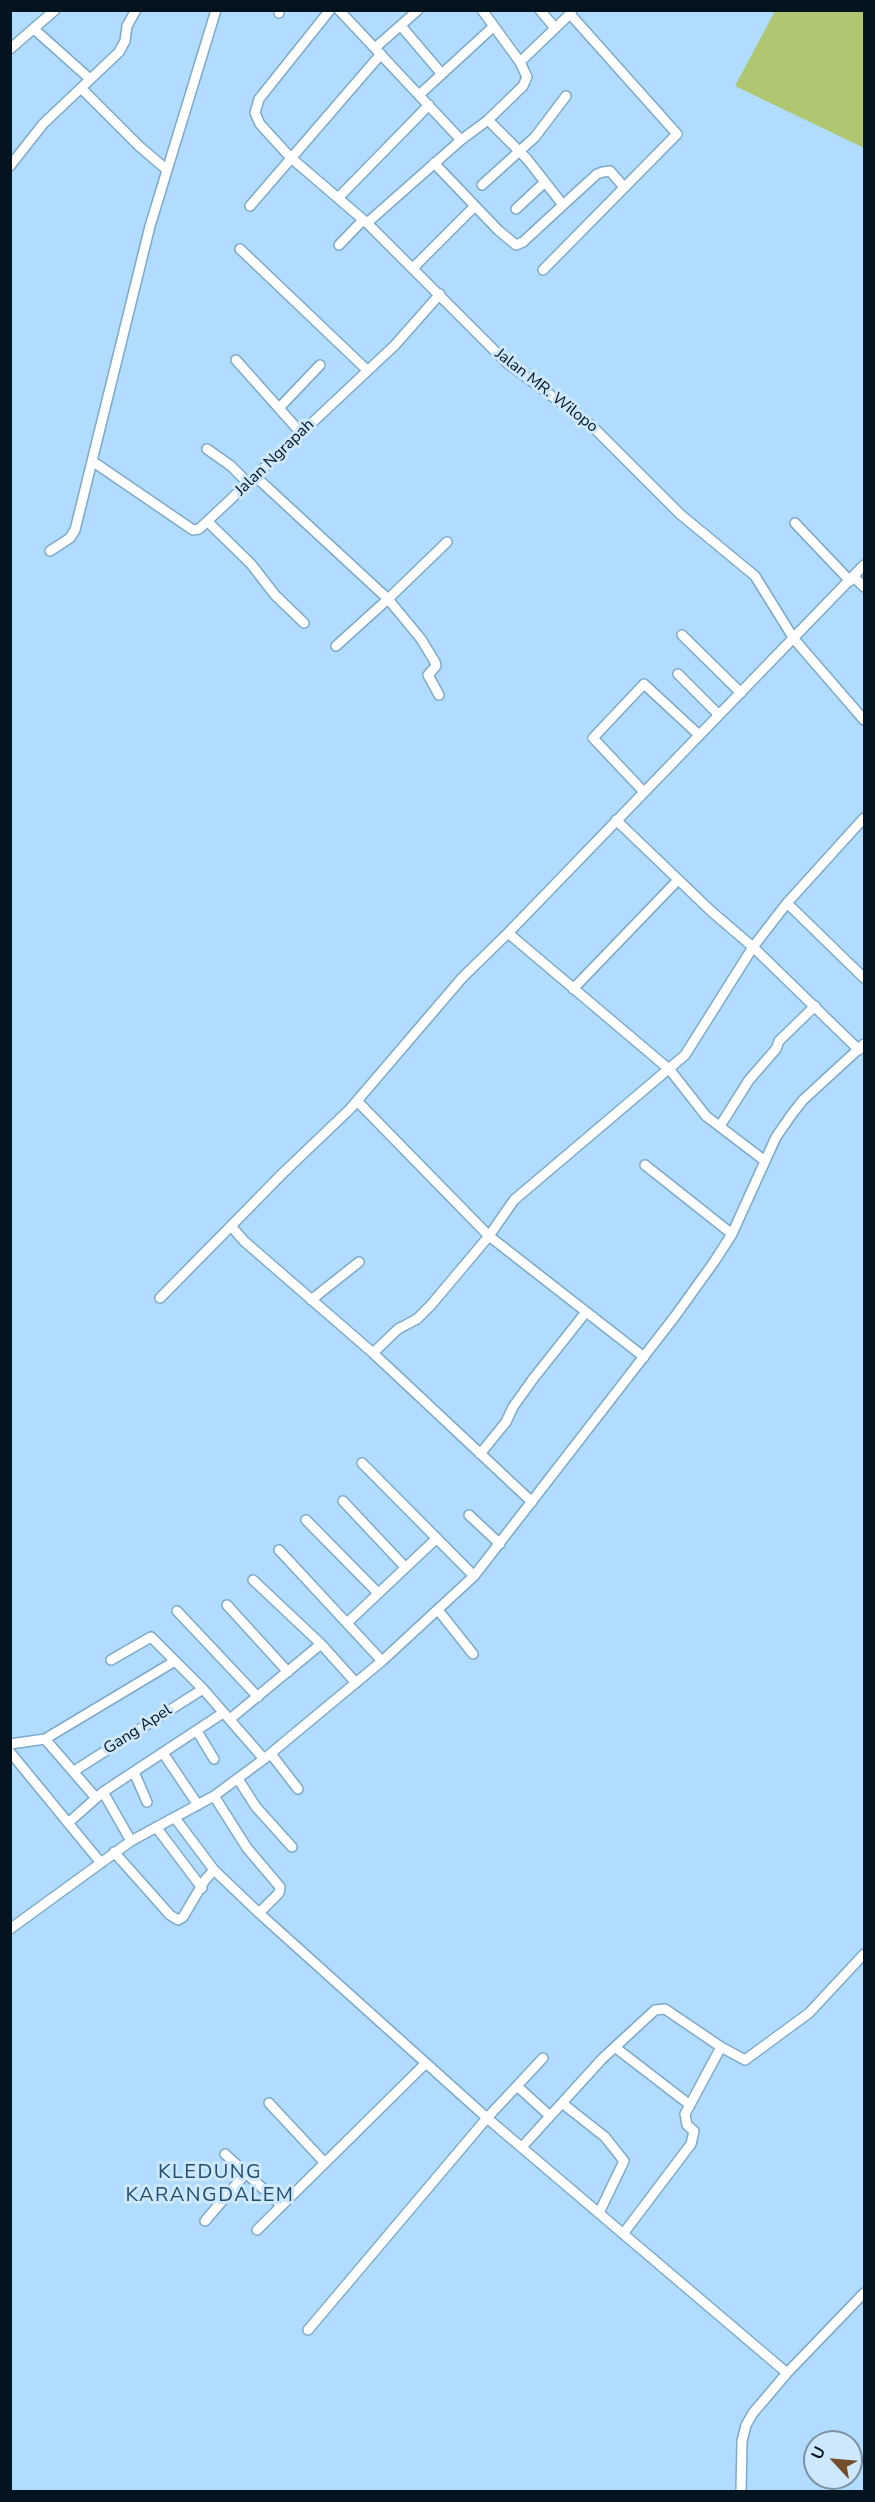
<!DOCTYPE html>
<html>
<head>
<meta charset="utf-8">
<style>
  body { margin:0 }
  #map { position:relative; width:875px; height:2502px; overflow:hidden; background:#b0ddff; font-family:"Nunito Sans",sans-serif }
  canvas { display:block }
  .frame { position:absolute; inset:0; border:12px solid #04141f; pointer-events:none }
  .north { position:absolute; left:803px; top:2430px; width:60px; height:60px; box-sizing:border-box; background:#cde7fc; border:2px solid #7d93a4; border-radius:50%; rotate:296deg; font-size:16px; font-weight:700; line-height:24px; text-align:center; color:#04141f }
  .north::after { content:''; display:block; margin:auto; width:21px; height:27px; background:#744e2b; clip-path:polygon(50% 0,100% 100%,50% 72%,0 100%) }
</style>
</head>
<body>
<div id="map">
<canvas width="875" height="2502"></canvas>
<div class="frame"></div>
<div class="north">U</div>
</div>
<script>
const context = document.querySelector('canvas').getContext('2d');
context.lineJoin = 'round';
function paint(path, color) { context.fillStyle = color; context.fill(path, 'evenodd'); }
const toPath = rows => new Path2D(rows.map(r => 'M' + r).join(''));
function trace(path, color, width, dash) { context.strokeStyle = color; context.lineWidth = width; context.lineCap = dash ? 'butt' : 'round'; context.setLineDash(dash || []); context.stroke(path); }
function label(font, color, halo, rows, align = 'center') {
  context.font = font + ' "Nunito Sans",sans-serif'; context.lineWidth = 6; context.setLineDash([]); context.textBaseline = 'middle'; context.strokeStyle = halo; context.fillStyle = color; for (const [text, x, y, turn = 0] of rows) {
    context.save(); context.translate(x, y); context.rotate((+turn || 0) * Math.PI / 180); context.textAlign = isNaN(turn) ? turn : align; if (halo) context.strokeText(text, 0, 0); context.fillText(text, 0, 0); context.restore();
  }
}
paint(toPath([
  [775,11,864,11,864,148,735,86]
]), '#afc771');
const minor = toPath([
  [330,10,259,99,255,113,260,124,290,157,367,223,507,363,591,425,680,514,755,576,794,639,864,720],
  [339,10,461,140,488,120,527,159,563,205,597,174,603,172,610,171,624,187],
  [482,10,520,62,527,77,523,86,488,120],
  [540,10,555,28],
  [279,13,279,10],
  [401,26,441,73],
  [34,29,90,79],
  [375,48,418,10],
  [10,49,55,10],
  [520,62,570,14],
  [81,88,139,146,167,170],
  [419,95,493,27],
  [434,163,498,230,516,245,523,242,563,205],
  [10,166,43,124,119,52,125,41,127,26,136,10],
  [482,185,535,137,566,96],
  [339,197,429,105],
  [250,206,381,54],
  [516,209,545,182],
  [367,223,461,140],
  [339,245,363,220],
  [240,249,367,370],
  [413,268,475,206],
  [543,270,677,134,570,14,572,10],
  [236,360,301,433],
  [280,407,320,365],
  [207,449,231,466,249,484],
  [92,464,95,463,193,530,199,529,395,345,440,294],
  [256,477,388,599,336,646],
  [208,522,251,564,275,595,304,623],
  [795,523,850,581],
  [50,551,70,538,75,530,150,226,216,10],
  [854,577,864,587],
  [682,635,741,693],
  [678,674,719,715],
  [439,695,428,675,436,666,435,662,421,639,388,599,447,542],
  [643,791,593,738,644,684,699,735],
  [616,820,712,912,753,947,859,1050],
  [787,903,864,978],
  [508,933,670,1070,706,1116,765,1161],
  [573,989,678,880],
  [357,1101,489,1236,644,1357],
  [720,1126,749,1080,776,1049,779,1041,815,1006],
  [645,1165,732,1234],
  [160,1298,231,1226],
  [311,1300,359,1262],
  [373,1353,398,1329,417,1319,431,1305,489,1236,514,1200,685,1055,753,947,787,903,864,818],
  [480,1454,506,1422,513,1407,533,1379,586,1312],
  [362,1463,474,1576],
  [343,1501,405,1567],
  [532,1502,373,1353,244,1241,231,1226,283,1173,350,1109,462,978,508,933,864,565],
  [469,1515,500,1544],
  [306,1520,378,1593],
  [279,1550,382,1661],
  [253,1580,321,1644,356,1683],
  [227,1605,288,1672],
  [438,1610,473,1654],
  [177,1611,258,1697],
  [348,1622,437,1538],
  [111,1660,151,1637,203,1689,264,1759],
  [230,1719,321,1644],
  [197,1731,214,1759],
  [45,1739,96,1798],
  [10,1744,45,1739,175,1661],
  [10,1752,101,1863],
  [163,1753,198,1805],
  [271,1754,298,1789],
  [74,1771,203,1689],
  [134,1772,147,1802],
  [238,1779,256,1807,292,1847],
  [103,1792,131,1841],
  [214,1796,247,1848,280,1887,279,1893,259,1913],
  [175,1818,214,1870,259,1913,487,2118,787,2373],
  [68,1823,103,1792,223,1713],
  [156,1827,202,1888],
  [114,1852,170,1915,178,1920,183,1917,205,1880,214,1870],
  [10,1929,131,1841,214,1796,264,1759,382,1661,474,1576,676,1315,714,1262,732,1234,776,1137,792,1114,803,1100,864,1044],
  [616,2048,690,2105],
  [517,2086,550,2116],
  [269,2103,324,2162],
  [562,2103,605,2137,624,2161,599,2213],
  [522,2147,602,2059,655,2010,665,2009,721,2047,745,2060,809,2013,864,1954],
  [225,2154,281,2205],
  [205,2221,246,2173],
  [257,2230,425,2064],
  [623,2234,691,2144,694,2131,687,2125,685,2114,721,2047],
  [308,2330,487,2118,543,2058],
  [741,2492,742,2441,746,2425,753,2413,787,2373,864,2293]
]);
trace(minor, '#7ea9ca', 12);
trace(minor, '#fff', 9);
label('16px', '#04141f', '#cde7fc', [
  ["Jalan MR. Wilopo",546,391,38],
  ["Jalan Ngrapah",275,458,-44],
  ["Gang Apel",138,1730,-33]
]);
context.letterSpacing = '1.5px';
label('20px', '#244d6a', '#cde7fc', [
  ["KLEDUNG",210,2173],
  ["KARANGDALEM",210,2196]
]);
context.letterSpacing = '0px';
</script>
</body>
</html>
